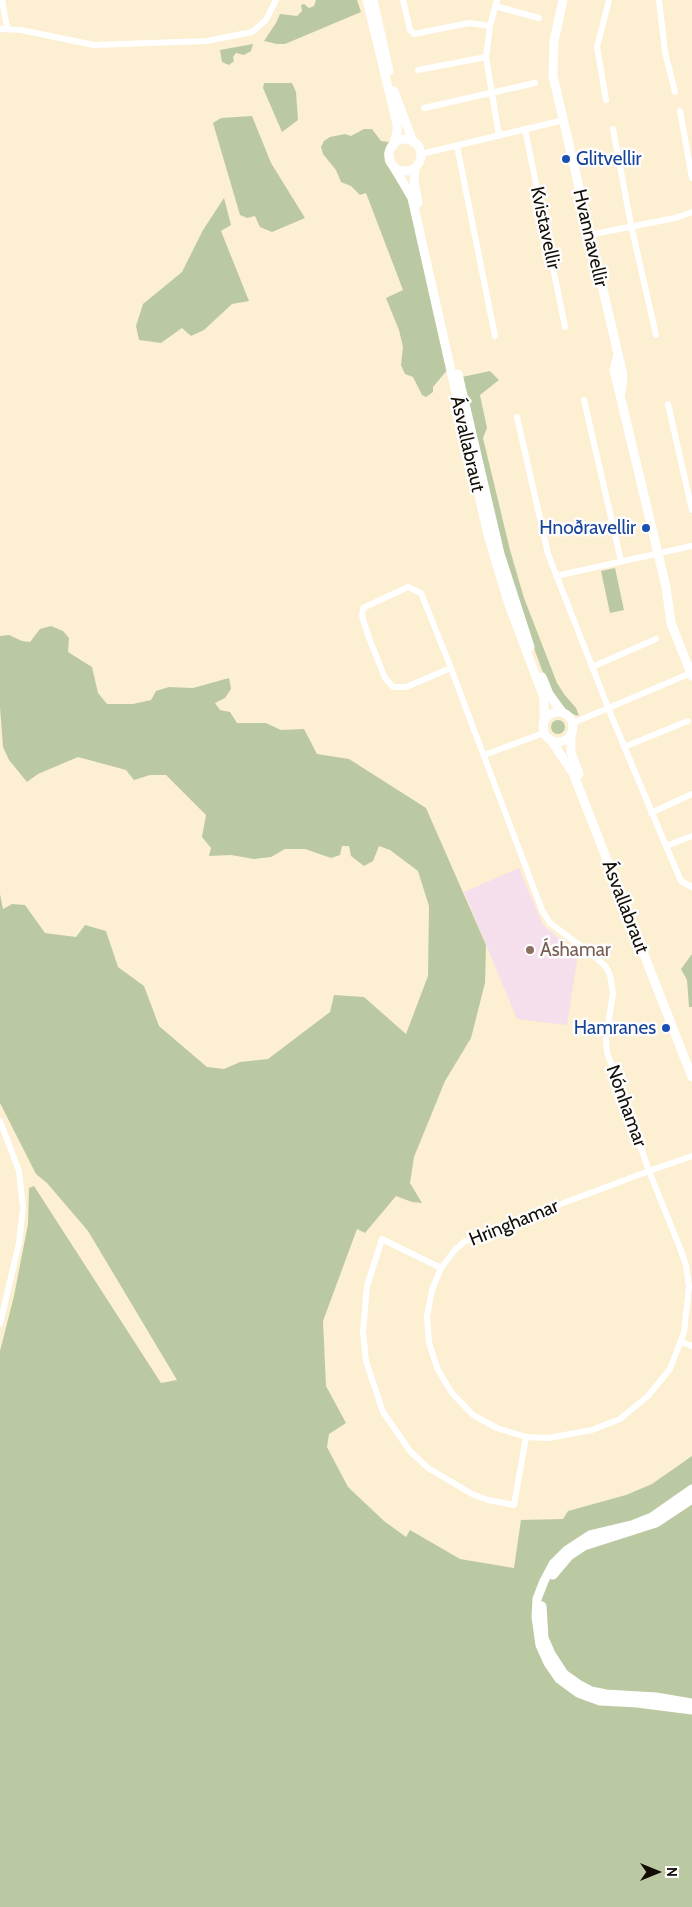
<!DOCTYPE html>
<html>
<head>
<meta charset="utf-8">
<style>
  body { margin:0 }
  #map { position:relative; width:692px; height:1907px; overflow:hidden; background:#fcefd2; font-family:Cabin,sans-serif }
  canvas { display:block }
  .north { position:absolute; left:632px; top:1847px; width:50px; height:50px; -webkit-text-stroke:4px #fdfdfd; paint-order:stroke; rotate:90deg; font-size:14px; font-weight:700; line-height:20px; text-align:center; color:#120e05 }
  .north::after { content:''; display:block; margin:auto; width:18px; height:22px; background:#120e05; clip-path:polygon(50% 0,100% 100%,50% 72%,0 100%) }
</style>
</head>
<body>
<div id="map">
<canvas width="692" height="1907"></canvas>
<div class="north">N</div>
</div>
<script>
const context = document.querySelector('canvas').getContext('2d');
context.lineJoin = 'round';
function paint(path, color) { context.fillStyle = color; context.fill(path, 'evenodd'); }
const toPath = rows => new Path2D(rows.map(r => 'M' + r).join(''));
function trace(path, color, width, dash) { context.strokeStyle = color; context.lineWidth = width; context.lineCap = dash ? 'butt' : 'round'; context.setLineDash(dash || []); context.stroke(path); }
function label(font, color, halo, rows, align = 'center') {
  context.font = font + ' Cabin,sans-serif'; context.lineWidth = 5; context.setLineDash([]); context.textBaseline = 'middle'; context.strokeStyle = halo; context.fillStyle = color; for (const [text, x, y, turn = 0] of rows) {
    context.save(); context.translate(x, y); context.rotate((+turn || 0) * Math.PI / 180); context.textAlign = isNaN(turn) ? turn : align; if (halo) context.strokeText(text, 0, 0); context.fillText(text, 0, 0); context.restore();
  }
}
paint(toPath([
  [519,868,543,925,578,954,567,1025,517,1019,464,892]
]), '#f5dfec');
paint(toPath([
  [316,0,357,0,361,12,285,44,277,44,264,41,276,23,280,14,297,16,302,11,301,5,304,4,309,8,314,6],
  [253,44,251,51,244,55,236,53,233,57,234,61,229,65,222,62,220,50],
  [264,83,292,83,296,92,298,120,282,132,263,88],
  [252,116,271,163,305,218,272,232,260,227,255,216,247,218,240,215,213,123,221,118],
  [364,129,372,129,381,141,389,142,384,153,385,162,408,198,448,369,433,387,433,392,426,397,422,395,413,377,405,374,401,365,403,347,399,330,386,298,403,290,366,193,360,195,351,186,341,182,336,170,323,154,321,147,324,141,330,137,345,134,351,136],
  [224,198,231,225,221,231,249,301,232,304,204,330,191,336,182,328,161,343,139,340,136,326,143,304,182,272,203,230],
  [490,371,499,380,480,395,487,428,483,438,510,550,524,598,557,683,564,694,576,708,579,716,572,714,562,706,548,686,511,586,462,377],
  [615,568,624,610,610,613,601,571],
  [51,626,63,631,69,638,68,652,92,667,98,693,107,704,133,704,151,700,156,691,169,687,193,688,229,678,231,689,225,698,215,703,220,710,230,712,237,723,266,723,281,730,304,729,317,754,349,759,426,808,486,945,485,983,471,1038,445,1081,414,1157,410,1183,422,1203,412,1202,396,1196,365,1233,357,1229,323,1321,326,1386,346,1423,329,1434,327,1447,348,1487,384,1521,406,1537,410,1530,460,1559,514,1568,521,1520,563,1519,568,1511,626,1495,652,1484,692,1456,692,1907,0,1907,0,1351,14,1296,28,1224,29,1188,34,1186,161,1383,177,1380,88,1231,47,1183,36,1174,0,1103,0,894,3,909,12,904,25,905,45,933,76,937,85,925,106,931,118,967,144,986,159,1026,207,1067,224,1069,240,1062,268,1059,330,1012,334,995,364,997,406,1034,428,976,429,906,418,871,390,850,379,846,373,861,364,866,351,856,349,846,342,846,340,855,331,858,305,849,285,849,271,857,254,859,231,855,209,856,211,848,202,837,206,815,166,775,150,775,134,780,126,770,78,757,38,774,27,782,9,760,3,747,0,707,0,636,9,635,22,641,30,642,40,629],
  '551 727a7 7 0 1 1 14 0a7 7 0 1 1-14 0Z',
  [692,954,692,1007,689,1007,687,980,681,969]
]), '#bbc9a3');
trace(toPath([
  [2,0,7,28],
  [403,0,410,30,414,34,469,23,490,26],
  [497,0,490,26,486,57,499,136],
  [659,0,665,52,675,92],
  [495,6,539,18],
  [0,29,21,30,94,45,207,41,252,32,266,20,276,0],
  [418,70,486,57],
  [606,100,597,47,609,0],
  [424,108,535,83],
  [680,111,692,178],
  [525,129,565,327],
  [613,129,631,225,656,335],
  [457,146,495,336],
  [421,154,564,120],
  [589,235,675,218,692,212],
  [584,400,621,561],
  [668,404,692,510],
  [517,417,548,554,611,715,666,846,681,881,692,887],
  [556,576,692,546],
  [592,667,656,639],
  [451,668,406,687,393,687,385,678,369,638,362,616,363,608,408,587,421,593,451,668,462,698,542,910,550,923,594,956,606,967,610,975,613,993,606,1039,607,1052,649,1171,680,1248,686,1265,689,1287,684,1332,670,1369,648,1396,620,1419,592,1430,548,1438,526,1437,497,1428,473,1415,452,1393,438,1370,429,1343,427,1316,432,1290,441,1268,455,1250,464,1242,486,1232,649,1171,692,1156],
  [573,723,691,673],
  [624,747,688,721],
  [484,755,544,733],
  [651,813,692,794],
  [666,846,692,836],
  [0,1121,19,1171,23,1208,19,1243,0,1324],
  [441,1268,382,1239,367,1286,363,1332,366,1361,383,1412,410,1451,428,1468,472,1494,488,1500,514,1505,526,1437],
  [681,1342,692,1346]
]), '#fff', 6);
trace(toPath([
  [367,0,397,124,397,132,393,146],
  [373,0,389,71],
  [563,0,554,41,553,76,622,371,623,379,621,392],
  [394,91,413,142],
  '389 155a16 16 0 1 1 32 0a16 16 0 1 1-32 0Z',
  [394,167,412,198,488,535,509,605,544,698,544,719],
  [415,168,414,181,418,203],
  [617,358,614,370,666,587,671,623,692,676],
  [458,374,500,554,530,647],
  [542,677,549,694,562,712],
  '543 727a15 15 0 1 1 30 0a15 15 0 1 1-30 0Z',
  [571,735,571,752,579,774],
  [551,740,573,773,692,1077],
  [692,1489,652,1517,632,1525,590,1535,567,1550,553,1564,544,1581,537,1599,536,1617,540,1645,548,1663,559,1679,578,1693,600,1701,637,1703,692,1710],
  [553,1575,569,1556,584,1546,656,1523,692,1499],
  [542,1606,544,1638,551,1654,564,1674,578,1684,591,1691,606,1694,656,1697,692,1703]
]), '#fff', 9);
for (const [x, y, r, color] of [
  [566,159,5,"#1a4fb4"],
  [646,528,5,"#1a4fb4"],
  [530,950,5,"#8d6e63"],
  [666,1028,5,"#1a4fb4"]
]) { const dot = new Path2D(); dot.arc(x, y, r, 0, 2 * Math.PI); context.fillStyle = color; context.fill(dot); trace(dot, '#fdfdfd', 2); }
label('19px', '#164399', '#fdfdfd', [
  ["Glitvellir",576,159,"left"],
  ["Hnoðravellir",636,528],
  ["Hamranes",656,1028]
], 'right');
label('19px', '#120e05', '#fdfdfd', [
  ["Kvistavellir",545,228,78],
  ["Hvannavellir",590,238,77],
  ["Ásvallabraut",467,444,77],
  ["Ásvallabraut",625,907,69],
  ["Nónhamar",626,1106,70],
  ["Hringhamar",514,1223,-22]
]);
label('19px', '#785e54', '#fdfdfd', [
  ["Áshamar",540,950]
], 'left');
</script>
</body>
</html>
